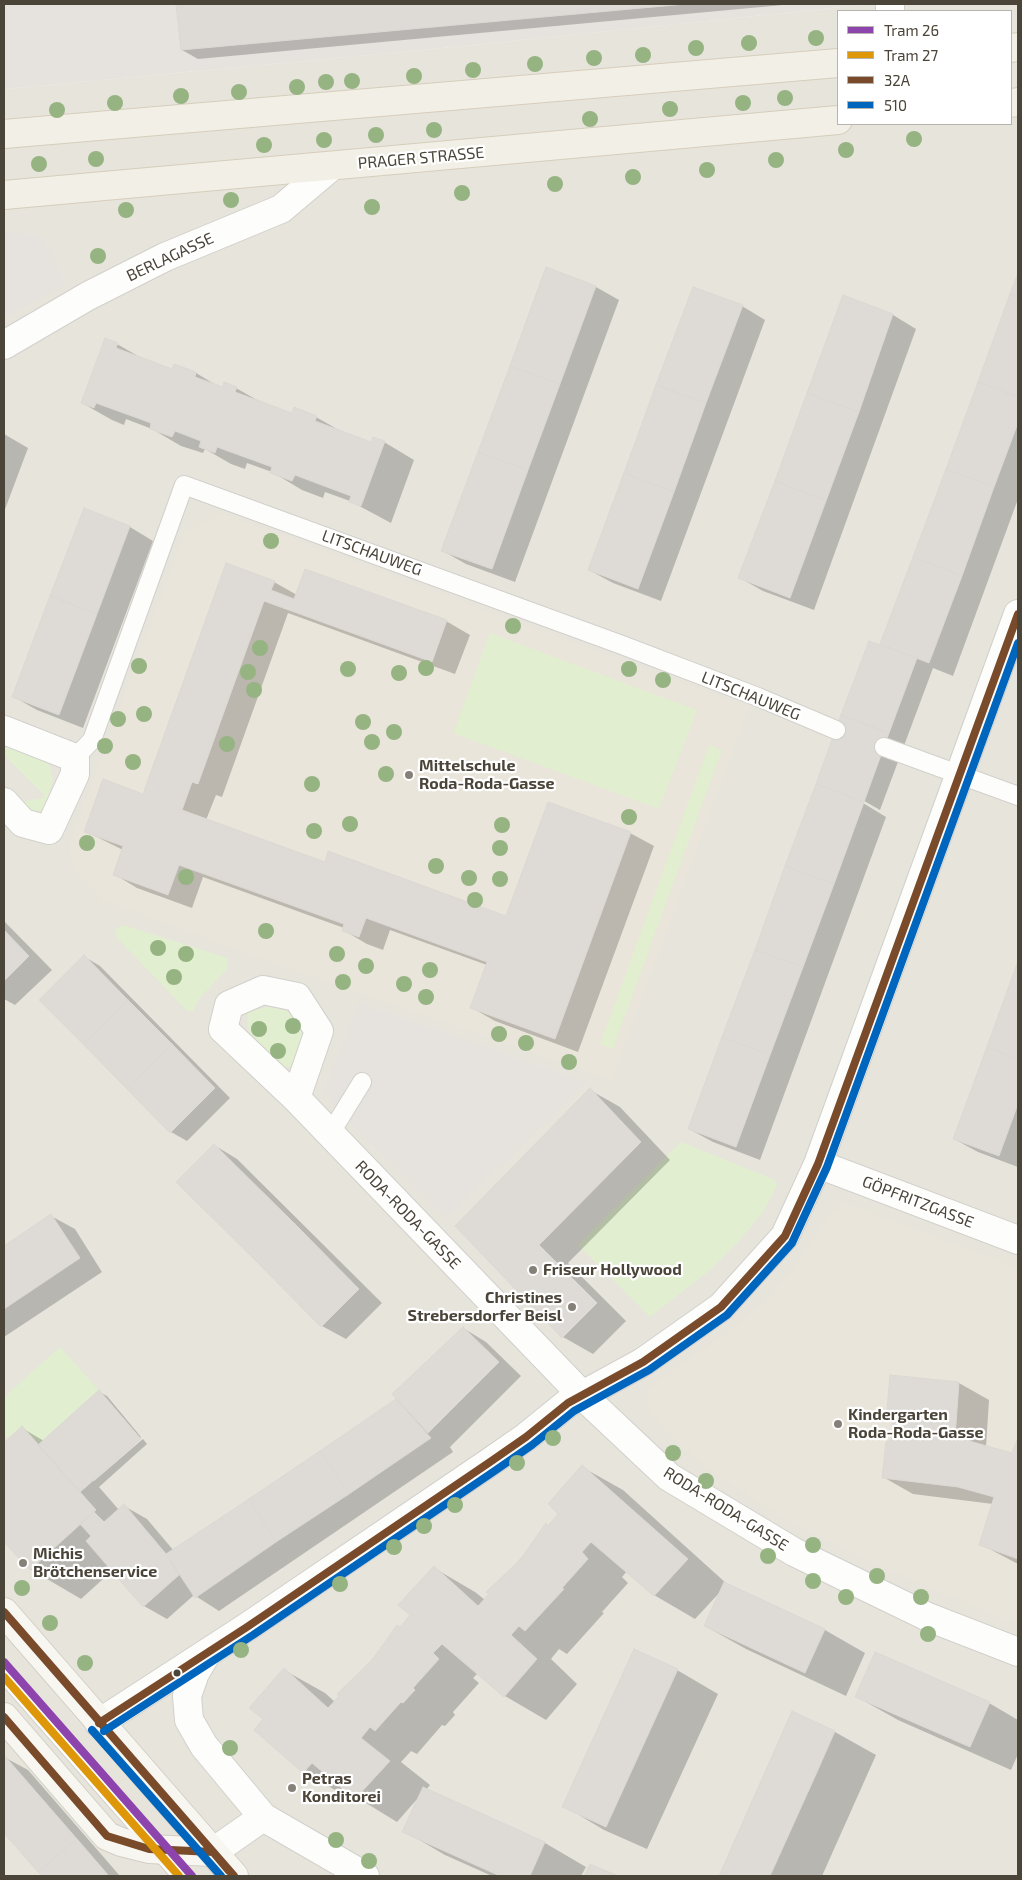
<!DOCTYPE html>
<html>
<head>
<meta charset="utf-8">
<style>
  body { margin:0 }
  #map { position:relative; width:1022px; height:1880px; overflow:hidden; background:#f4f2ee; font-family:"Exo 2",sans-serif }
  canvas { display:block }
  .frame { position:absolute; inset:0; border:5px solid #4b4439; pointer-events:none }
  .legend { position:absolute; left:837px; top:10px; width:175px; height:115px; box-sizing:border-box; background:#fff; border:1px solid #b7b4b0; margin:0; padding:6px 9px; list-style:none; font-size:15px; color:#4b4439 }
  .legend li { display:flex; align-items:center; gap:10px; height:25px }
  .legend b { width:25px; border:1px solid #b7b4b0 }
</style>
</head>
<body>
<div id="map">
<canvas width="1022" height="1880"></canvas>
<div class="frame"></div>
<ul class="legend">
<li><b style="height:6px;background:#8e44ad"></b>Tram 26</li>
<li><b style="height:6px;background:#dd9709"></b>Tram 27</li>
<li><b style="height:6px;background:#7a4b2a"></b>32A</li>
<li><b style="height:6px;background:#0065bd"></b>510</li>
</ul>
</div>
<script>
const context = document.querySelector('canvas').getContext('2d');
context.lineJoin = 'round';
function paint(path, color) { context.fillStyle = color; context.fill(path, 'evenodd'); }
const toPath = rows => new Path2D(rows.map(r => 'M' + r).join(''));
function trace(path, color, width, dash) { context.strokeStyle = color; context.lineWidth = width; context.lineCap = dash ? 'butt' : 'round'; context.setLineDash(dash || []); context.stroke(path); }
function label(font, color, halo, rows, align = 'center') {
  context.font = font + ' "Exo 2",sans-serif'; context.lineWidth = 4.5; context.setLineDash([]); context.textBaseline = 'middle'; context.strokeStyle = halo; context.fillStyle = color; for (const [text, x, y, turn = 0] of rows) {
    context.save(); context.translate(x, y); context.rotate((+turn || 0) * Math.PI / 180); context.textAlign = isNaN(turn) ? turn : align; if (halo) context.strokeText(text, 0, 0); context.fillText(text, 0, 0); context.restore();
  }
}
paint(toPath([
  [871,4,1018,4,1018,1876,4,1876,4,89,442,48],
  [838,11,1011,11,1011,124,838,124]
]), '#e7e4dc');
paint(toPath([
  [4,4,871,4,442,48,4,89]
]), '#e6e2de');
paint(toPath([
  [223,514,749,707,612,1080,262,959,101,899,80,877,70,857,70,843,185,532],
  [842,1205,849,1205,1018,1268,1018,1625,865,1559,774,1512,706,1468,667,1433,647,1408,648,1391,654,1384,740,1323,768,1298,795,1266,830,1213]
]), '#eae5da');
paint(toPath([
  [490,633,697,710,659,809,453,733],
  [709,745,722,750,613,1049,600,1044],
  [4,746,49,763,53,780,46,804,39,814,25,809,25,801,44,798,43,794,4,755],
  [123,925,228,958,227,969,199,999,193,1011,187,1011,117,938,115,930],
  [267,1007,285,1010,297,1019,303,1037,291,1066,283,1068,250,1033,247,1025,248,1012],
  [681,1142,775,1180,777,1186,763,1212,740,1240,709,1271,650,1317,578,1245],
  [60,1347,99,1390,38,1445,22,1427,8,1439,4,1434,4,1397]
]), '#e1eecf');
paint(toPath([
  [12,232,37,235,52,254,65,284,4,318,4,233],
  [359,1003,586,1082,447,1218,340,1112,324,1091]
]), '#e6e3df');
paint(toPath([
  [177,4,794,4,198,59,182,50],
  [546,269,596,287,619,300,515,582,466,564,443,551],
  [1018,277,1018,499,953,676,933,668,880,810,859,798,858,800,886,817,760,1160,713,1142,689,1129,888,647,882,644],
  [844,297,893,315,916,329,814,610,763,591,740,578],
  [742,306,765,320,661,601,613,583,589,570],
  [117,344,143,359,173,370,175,365,196,373,221,388,236,388,264,404,292,414,316,417,344,433,372,444,384,442,414,460,391,523,350,501,325,492,323,498,302,490,272,472,247,463,245,469,231,464,205,449,203,453,181,446,152,429,126,419,124,425,112,420,82,403],
  [4,434,28,448,4,512],
  [84,510,130,527,153,541,83,728,37,710,14,697],
  [274,582,297,595,446,621,470,635,455,674,288,613,222,797,216,795,206,820,325,863,507,918,630,833,654,846,578,1052,495,1021,472,1008,487,965,390,930,383,950,367,944,343,930,344,928,203,877,192,908,137,888,114,874,123,850,85,831,143,796],
  [4,921,52,970,15,1005,4,999],
  [85,957,100,966,230,1098,187,1141,171,1132],
  [1018,965,1018,1167,978,1152,954,1139],
  [590,1090,620,1107,670,1160,568,1263,626,1321,593,1354,563,1337,457,1226],
  [214,1145,237,1159,382,1303,346,1339,322,1326,178,1182],
  [51,1216,75,1229,102,1272,4,1337,4,1248],
  [463,1328,486,1342,521,1376,450,1447,453,1452,219,1611,194,1595,167,1619,144,1606,113,1570,81,1599,30,1569,4,1540,4,1444,22,1428,44,1441,99,1392,107,1396,141,1437,93,1480,94,1481,143,1439,147,1444,99,1487,119,1510,124,1506,147,1519,174,1551,397,1399],
  [959,1383,989,1400,986,1447,1013,1455,1018,1442,1018,1564,980,1544,993,1504,913,1494,883,1477,892,1441,895,1413,888,1410],
  [582,1467,623,1490,727,1584,825,1630,865,1653,846,1696,746,1649,705,1626,721,1591,695,1619,654,1595,627,1571,622,1577,628,1583,602,1612,604,1613,567,1654,559,1649,551,1659,577,1684,546,1720,505,1696,478,1673,473,1678,479,1683,453,1712,455,1715,445,1726,442,1725,417,1754,411,1751,401,1762,430,1785,426,1790,545,1843,586,1867,581,1876,492,1876,445,1855,404,1831,418,1798,397,1822,348,1792,345,1796,304,1772,255,1730,265,1719,284,1670,325,1693,335,1702,412,1615,434,1568,475,1592,485,1600,560,1513],
  [635,1651,677,1670,718,1694,647,1849,604,1830,564,1806],
  [857,1697,989,1703,1018,1720,1018,1754,1011,1770,898,1720],
  [793,1713,835,1732,876,1755,822,1876,720,1876],
  [4,1757,28,1770,120,1876,43,1876,4,1831]
]), '#0003');
const building = toPath([
  [176,4,686,4,181,50,176,4],
  [546,267,596,286,560,384,510,366,546,267],
  [1018,273,1018,297,1010,294,1018,273],
  [693,287,743,305,706,403,656,385,693,287],
  [1010,294,1018,297,1018,397,978,382,1010,294],
  [843,295,893,314,859,412,807,393,843,295],
  [105,338,118,343,116,348,172,369,174,364,196,372,195,377,223,387,224,382,237,387,235,392,292,413,294,407,317,416,315,421,371,442,373,437,385,441,361,506,349,502,351,496,295,475,292,481,270,473,272,467,217,447,215,453,199,447,201,441,175,431,172,437,150,429,151,423,96,403,94,408,81,403,105,338],
  [510,366,560,384,528,470,478,452,510,366],
  [978,382,1018,397,1018,423,994,487,946,469,978,382],
  [656,385,706,403,674,492,624,473,656,385],
  [807,393,859,412,826,501,775,481,807,393],
  [478,452,528,470,492,569,441,551,478,452],
  [946,469,994,487,962,576,913,557,946,469],
  [624,473,674,492,638,589,588,570,624,473],
  [775,481,826,501,790,598,738,578,775,481],
  [84,508,130,526,97,614,50,596,84,508],
  [913,557,962,576,929,663,880,644,913,557],
  [226,563,275,581,271,590,294,599,305,569,447,620,432,662,264,601,198,784,192,782,182,810,325,862,328,851,506,916,548,802,631,832,555,1039,470,1008,487,962,366,918,359,937,342,931,344,924,179,865,168,895,113,875,123,846,84,832,103,779,143,794,226,563],
  [50,596,97,614,59,715,12,697,50,596],
  [869,641,917,658,889,733,841,715,869,641],
  [841,715,889,733,864,802,816,784,841,715],
  [816,784,864,802,834,884,785,866,816,784],
  [785,866,834,884,803,967,755,950,785,866],
  [4,930,29,956,4,981,4,930],
  [755,950,803,967,770,1055,722,1037,755,950],
  [84,955,128,1000,83,1044,39,1000,84,955],
  [1018,961,1018,1059,987,1047,1018,961],
  [128,1000,172,1044,127,1089,83,1044,128,1000],
  [722,1037,770,1055,736,1147,688,1129,722,1037],
  [172,1044,215,1088,170,1133,127,1089,172,1044],
  [987,1047,1018,1059,1018,1104,999,1156,953,1139,987,1047],
  [590,1088,641,1142,539,1245,597,1303,562,1338,455,1226,590,1088],
  [214,1144,295,1224,257,1262,176,1182,214,1144],
  [51,1214,80,1258,4,1309,4,1246,51,1214],
  [295,1224,359,1289,321,1327,257,1262,295,1224],
  [463,1327,499,1362,428,1433,392,1394,463,1327],
  [890,1375,959,1382,955,1437,1012,1453,1018,1438,1018,1559,979,1545,994,1497,958,1487,882,1478,886,1442,891,1440,894,1411,887,1410,890,1375],
  [99,1390,141,1439,80,1492,38,1445,99,1390],
  [396,1399,431,1438,349,1494,320,1451,396,1399],
  [22,1426,96,1510,30,1570,4,1542,4,1443,22,1426],
  [320,1451,349,1494,276,1542,249,1499,320,1451],
  [582,1465,688,1559,654,1596,591,1542,582,1552,588,1559,562,1588,564,1589,525,1631,519,1626,511,1635,537,1659,504,1697,442,1644,433,1653,439,1659,413,1688,415,1690,403,1703,401,1702,375,1731,370,1727,361,1738,390,1761,355,1799,312,1763,303,1773,254,1730,263,1719,249,1708,284,1668,328,1708,339,1696,337,1694,372,1660,397,1625,400,1627,410,1615,398,1605,434,1566,478,1606,489,1594,486,1592,520,1560,546,1523,548,1526,558,1514,548,1504,582,1465],
  [249,1499,276,1542,195,1598,166,1554,249,1499],
  [124,1504,166,1554,179,1575,143,1607,86,1541,91,1536,80,1524,94,1512,104,1522,124,1504],
  [724,1582,825,1629,805,1673,704,1626,724,1582],
  [634,1649,678,1669,606,1827,562,1807,634,1649],
  [875,1652,990,1702,970,1747,855,1697,875,1652],
  [792,1711,835,1731,817,1772,770,1876,719,1876,792,1711],
  [4,1755,77,1839,38,1872,4,1833,4,1755],
  [423,1787,545,1842,530,1876,500,1876,402,1832,423,1787],
  [77,1839,109,1876,42,1876,38,1872,77,1839],
  [590,1864,618,1876,584,1876,590,1864]
]);
paint(building, '#dedbd6');
trace(building, '#dcd9d4', 1);
const lane = toPath([
  [884,747,1018,796],
  [75,758,92,740,184,485,622,645,758,697,836,730],
  [330,1134,362,1082],
  [4,1673,182,1876]
]);
const street = toPath([
  [890,4,890,11],
  [4,345,88,296,165,257,281,209,332,166],
  [4,730,75,758,75,774,49,830,23,823,4,802],
  [296,1098,319,1031,297,997,263,990,229,1005,223,1029,296,1098,583,1396,669,1477,794,1552,928,1617,1018,1652],
  [818,1164,1018,1240],
  [207,1653,195,1673,187,1696,189,1720,204,1746,263,1817,365,1876],
  [99,1723,247,1627,490,1462,526,1437,568,1403,643,1362,721,1307,785,1236,818,1164,1018,614],
  [213,1852,263,1817]
]);
const secondary = toPath([
  [4,1612,234,1876],
  [4,1717,107,1836,121,1842,149,1849,213,1852]
]);
const primary = toPath([
  [1011,48,1018,47],
  [1011,103,1018,102],
  [4,134,838,63],
  [4,195,838,120]
]);
trace(lane, '#d2d0cb', 20);
trace(street, '#d2d0cb', 30);
trace(secondary, '#d3cfc5', 30);
trace(primary, '#d6cebb', 30);
trace(lane, '#fdfdfc', 18);
trace(street, '#fdfdfc', 28);
trace(secondary, '#f7f6f1', 28);
trace(primary, '#f2efe6', 28);
trace(toPath([
  [4,1612,234,1876],
  [4,1717,107,1836,149,1849,213,1852,229,1871],
  [99,1723,247,1627,490,1462,526,1437,568,1403,643,1362,721,1307,785,1236,818,1164,1018,614]
]), '#7a4b2a', 8);
trace(toPath([
  [92,1730,221,1876],
  [104,1731,253,1635,496,1470,532,1445,574,1411,649,1370,727,1315,792,1243,827,1167,1018,643]
]), '#0065bd', 8);
trace(toPath([
  [4,1662,192,1876]
]), '#8e44ad', 8);
trace(toPath([
  [4,1677,179,1876]
]), '#dd9709', 8);
context.fillStyle = '#96b382';
for (const [x, y] of [
  [816,38],
  [749,43],
  [696,48],
  [643,55],
  [594,58],
  [535,64],
  [473,70],
  [414,76],
  [352,81],
  [326,82],
  [297,87],
  [239,92],
  [181,96],
  [785,98],
  [115,103],
  [743,103],
  [670,109],
  [57,110],
  [590,119],
  [434,130],
  [376,135],
  [914,139],
  [324,140],
  [264,145],
  [846,150],
  [96,159],
  [776,160],
  [39,164],
  [707,170],
  [633,177],
  [555,184],
  [462,193],
  [231,200],
  [372,207],
  [126,210],
  [98,256],
  [271,541],
  [513,626],
  [260,648],
  [139,666],
  [426,668],
  [348,669],
  [629,669],
  [248,672],
  [399,673],
  [663,680],
  [254,690],
  [144,714],
  [118,719],
  [363,722],
  [394,732],
  [372,742],
  [227,744],
  [105,746],
  [133,762],
  [386,774],
  [312,784],
  [629,817],
  [350,824],
  [502,825],
  [314,831],
  [87,843],
  [500,848],
  [436,866],
  [186,877],
  [469,878],
  [500,879],
  [475,900],
  [266,931],
  [158,948],
  [186,954],
  [337,954],
  [366,966],
  [430,970],
  [174,977],
  [343,982],
  [404,984],
  [426,997],
  [293,1026],
  [259,1029],
  [499,1034],
  [526,1043],
  [278,1051],
  [569,1062],
  [553,1438],
  [673,1453],
  [517,1463],
  [706,1481],
  [455,1505],
  [424,1526],
  [813,1545],
  [394,1547],
  [768,1556],
  [877,1576],
  [813,1581],
  [340,1584],
  [22,1588],
  [846,1597],
  [921,1597],
  [50,1623],
  [928,1634],
  [241,1650],
  [85,1663],
  [230,1748],
  [336,1840],
  [369,1861]
]) { context.beginPath(); context.arc(x, y, 8, 0, 2 * Math.PI); context.fill(); }
for (const [x, y, r, color] of [
  [409,775,5,"#868178"],
  [533,1270,5,"#868178"],
  [572,1307,5,"#868178"],
  [838,1424,5,"#868178"],
  [23,1563,5,"#868178"],
  [177,1673,4.5,"#4b4439"],
  [292,1788,5,"#868178"]
]) { const dot = new Path2D(); dot.arc(x, y, r, 0, 2 * Math.PI); context.fillStyle = color; context.fill(dot); trace(dot, '#fff', 2); }
label('16px', '#4b4439', '#fff', [
  ["PRAGER STRASSE",421,158,-5],
  ["BERLAGASSE",170,257,-25],
  ["LITSCHAUWEG",372,553,20],
  ["LITSCHAUWEG",751,696,22],
  ["GÖPFRITZGASSE",918,1202,21],
  ["RODA-RODA-GASSE",408,1215,46],
  ["RODA-RODA-GASSE",726,1509,32]
]);
label('bold 16px', '#4b4439', '#fff', [
  ["Mittelschule",419,766],
  ["Roda-Roda-Gasse",419,784],
  ["Friseur Hollywood",543,1270],
  ["Christines",562,1298,"right"],
  ["Strebersdorfer Beisl",562,1316,"right"],
  ["Kindergarten",848,1415],
  ["Roda-Roda-Gasse",848,1433],
  ["Michis",33,1554],
  ["Brötchenservice",33,1572],
  ["Petras",302,1779],
  ["Konditorei",302,1797]
], 'left');
</script>
</body>
</html>
